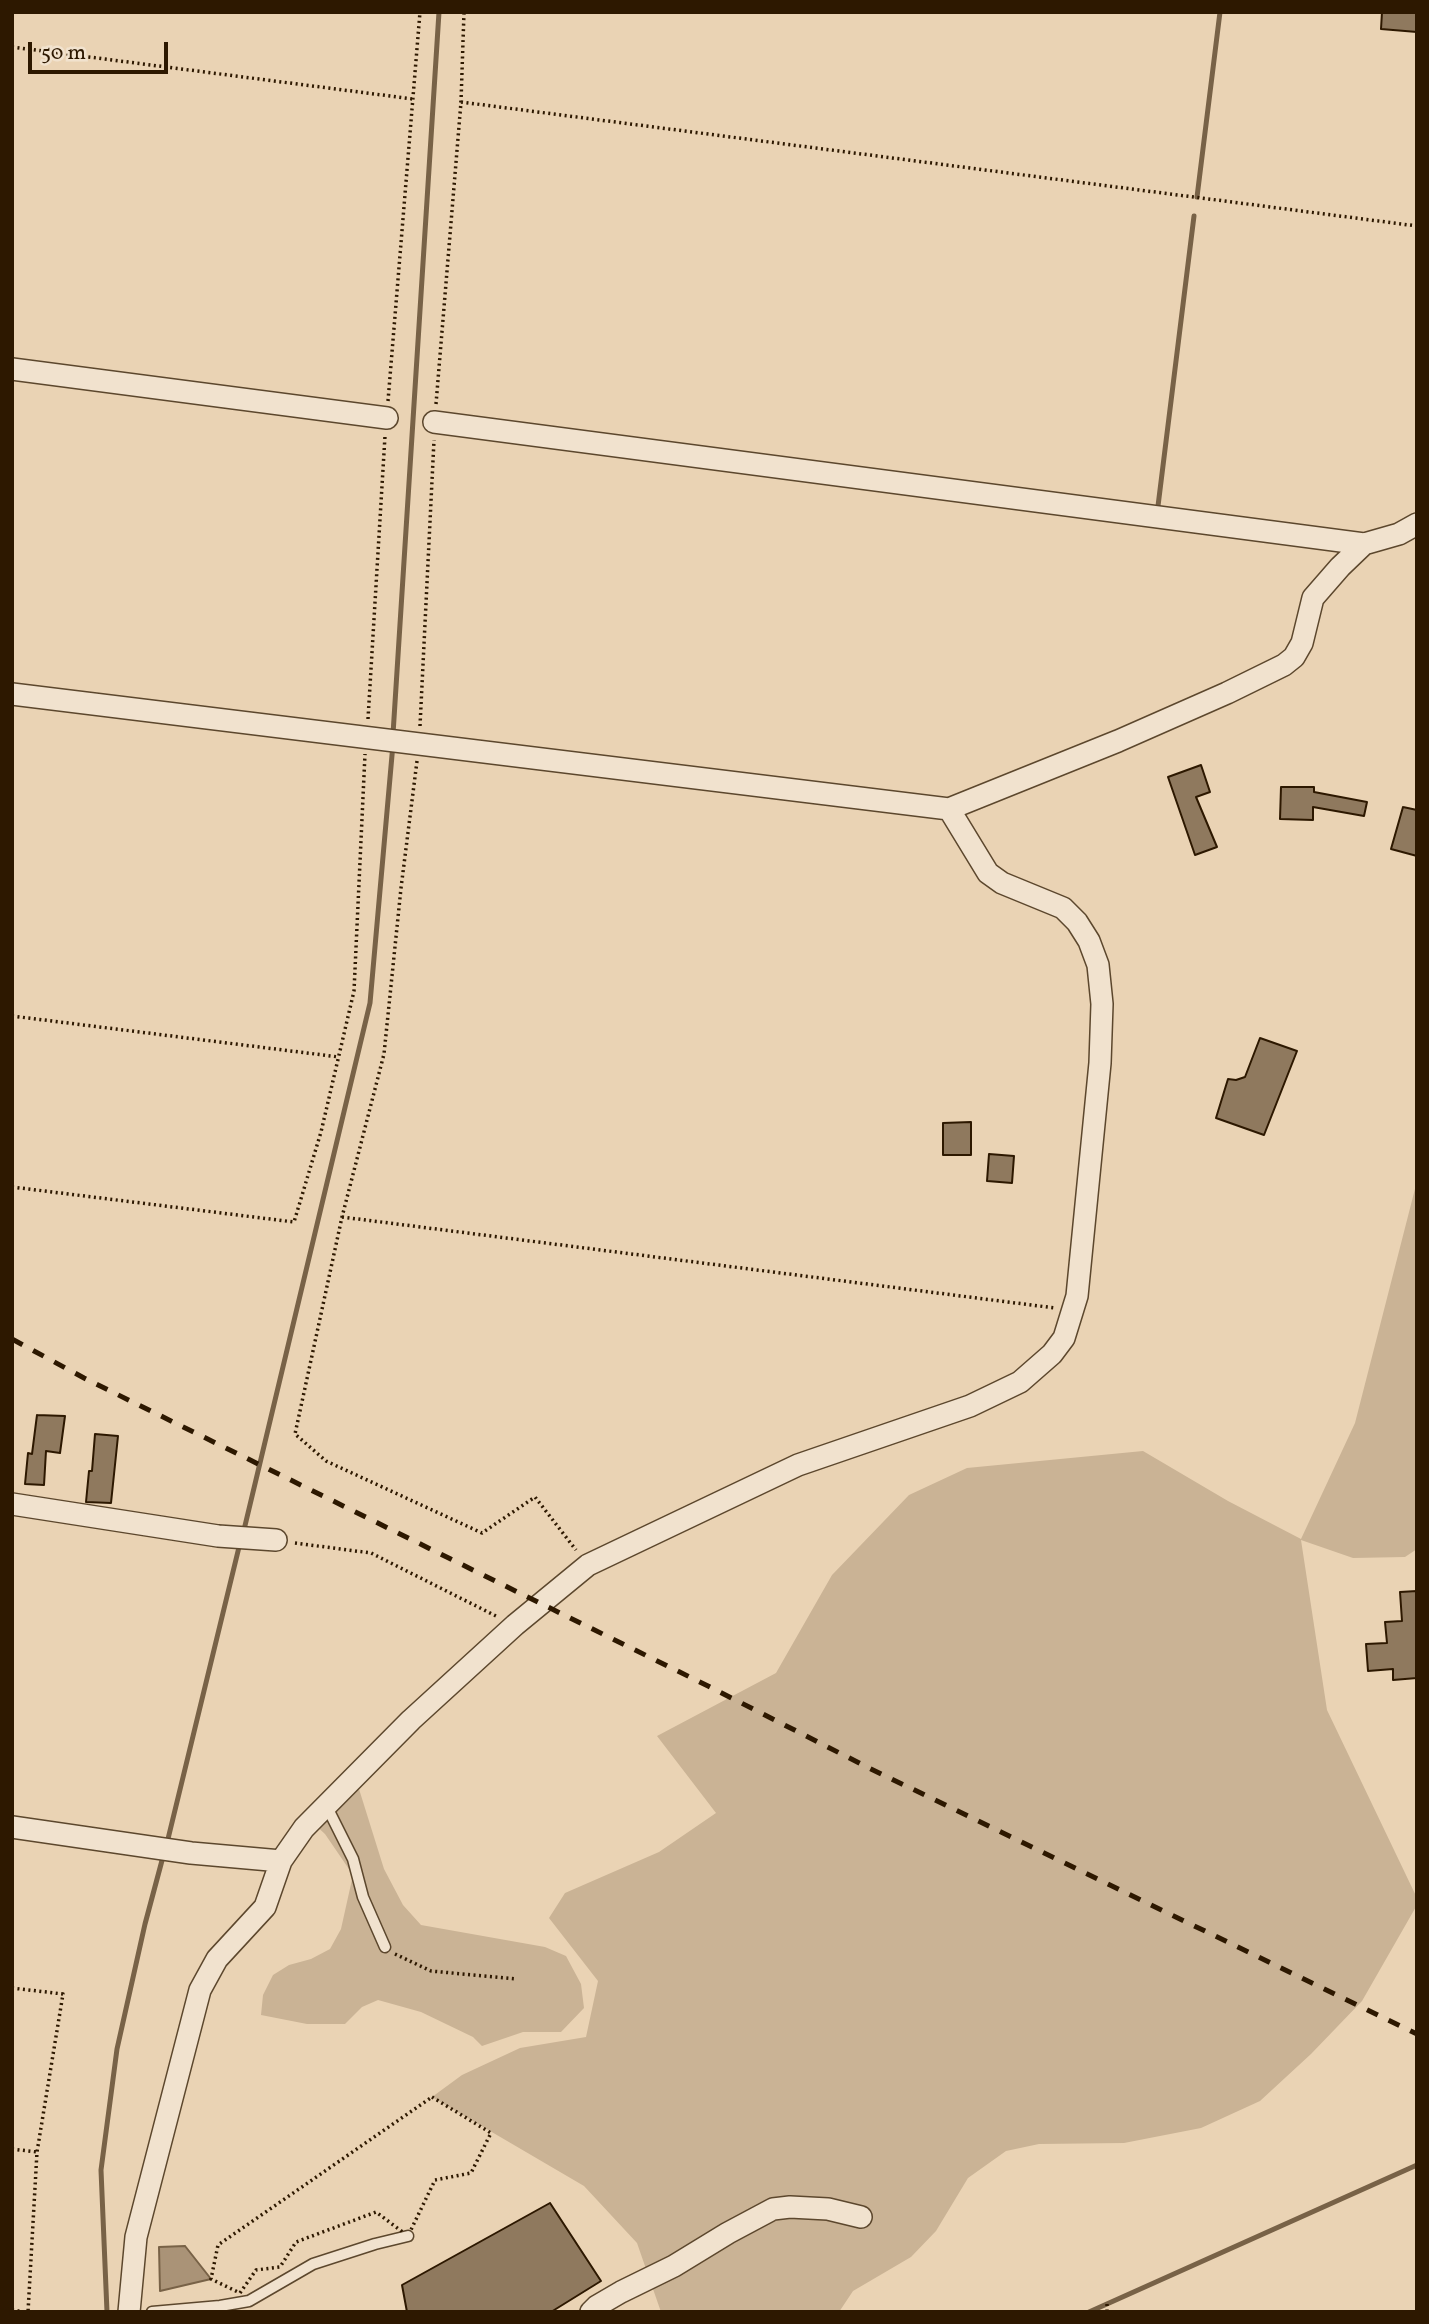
<!DOCTYPE html>
<html>
<head>
<meta charset="utf-8">
<style>
  body { margin:0 }
  #map { position:relative; width:1429px; height:2324px; overflow:hidden; background:#ead3b4; font-family:Vollkorn,serif }
  canvas { display:block }
  .frame { position:absolute; inset:0; border:14px solid #2d1800; pointer-events:none }
  .scale { position:absolute; left:28px; top:42px; width:140px; height:32px; box-sizing:border-box; border:4px solid #2d1800; border-top:0; padding-left:9px; font-size:21px; line-height:24px; white-space:nowrap; color:#2d1800; -webkit-text-stroke:5px #f1e2ce; paint-order:stroke }
</style>
</head>
<body>
<div id="map">
<canvas width="1429" height="2324"></canvas>
<div class="frame"></div>
<div class="scale">50 m</div>
</div>
<script>
const context = document.querySelector('canvas').getContext('2d');
context.lineJoin = 'round';
function paint(path, color) { context.fillStyle = color; context.fill(path, 'evenodd'); }
const toPath = rows => new Path2D(rows.map(r => 'M' + r).join(''));
function trace(path, color, width, dash) { context.strokeStyle = color; context.lineWidth = width; context.lineCap = dash ? 'butt' : 'round'; context.setLineDash(dash || []); context.stroke(path); }
paint(toPath([
  [1417,1181,1417,1549,1405,1557,1353,1558,1301,1540,1327,1710,1417,1898,1417,1905,1362,2001,1311,2054,1260,2101,1201,2128,1124,2143,1039,2144,1006,2151,968,2178,936,2231,911,2257,853,2291,839,2312,661,2312,637,2243,584,2186,432,2097,462,2075,520,2048,586,2037,598,1981,549,1918,565,1893,659,1852,716,1813,657,1736,776,1673,832,1575,909,1495,967,1468,1143,1451,1228,1501,1301,1539,1355,1423],
  [359,1789,384,1869,403,1905,421,1925,545,1947,566,1956,581,1984,584,2008,561,2032,523,2032,482,2046,473,2037,421,2012,378,2000,362,2007,345,2024,307,2024,261,2015,263,1995,273,1975,289,1965,311,1959,330,1949,341,1929,353,1875,325,1834,312,1822]
]), '#cab395');
const water = toPath([
  [185,2246,211,2279,160,2291,159,2247,185,2246]
]);
paint(water, '#aa9377');
trace(water, '#786247', 2);
trace(toPath([
  [1197,197,1220,12],
  [1158,506,1194,216],
  [393,734,439,12],
  [243,1534,370,1003,393,744],
  [167,1843,240,1543],
  [107,2312,101,2170,117,2049,145,1924,164,1853],
  [1089,2312,1417,2165]
]), '#786247', 5);
const building = toPath([
  [1382,12,1417,12,1417,32,1381,29,1382,12],
  [1201,765,1210,792,1196,797,1217,847,1195,855,1168,777,1201,765],
  [1281,787,1314,787,1314,792,1367,802,1364,816,1313,807,1313,820,1280,819,1281,787],
  [1403,807,1417,810,1417,856,1391,849,1403,807],
  [1260,1038,1297,1051,1264,1135,1216,1118,1228,1079,1236,1080,1245,1077,1260,1038],
  [971,1122,971,1155,943,1155,943,1123,971,1122],
  [989,1154,1014,1156,1012,1183,987,1181,989,1154],
  [37,1415,65,1416,60,1453,46,1451,44,1485,25,1484,28,1453,32,1454,37,1415],
  [95,1434,118,1436,111,1503,86,1502,89,1471,92,1471,95,1434],
  [1417,1591,1417,1678,1393,1680,1393,1669,1368,1671,1366,1644,1387,1643,1385,1622,1402,1621,1400,1592,1417,1591],
  [550,2203,601,2281,551,2312,407,2312,402,2285,550,2203]
]);
paint(building, '#8f795e');
trace(building, '#2d1800', 2);
const lane = toPath([
  [326,1805,353,1859,363,1897,385,1947],
  [152,2312,220,2306,249,2301,313,2264,375,2244,408,2236]
]);
const street = toPath([
  [12,369,387,418],
  [434,422,1364,544],
  [12,694,949,809,1118,741,1227,693,1284,665,1294,657,1302,643,1313,598,1340,567,1364,544,1399,534,1417,524],
  [12,1504,218,1536,276,1540],
  [12,1827,191,1853,281,1861],
  [129,2312,136,2237,200,1990,217,1959,265,1907,281,1861,304,1828,411,1720,515,1625,588,1565,798,1465,970,1406,1020,1382,1052,1354,1064,1338,1077,1296,1100,1063,1102,1004,1098,965,1089,941,1077,922,1063,908,1002,883,988,873,949,809],
  [591,2312,597,2306,621,2292,674,2266,728,2233,773,2209,790,2207,828,2209,861,2217]
]);
trace(lane, '#5c472d', 13);
trace(street, '#5c472d', 24);
trace(toPath([
  [12,47,413,99],
  [461,102,1417,226],
  [388,401,420,12],
  [436,404,461,102,464,12],
  [368,719,385,436],
  [420,726,434,440],
  [417,761,401,888,384,1054,342,1217,295,1434,326,1461,482,1533,535,1497,576,1550],
  [12,1016,339,1057],
  [12,1187,294,1222,321,1132,354,991,365,754],
  [342,1217,1055,1308],
  [295,1543,371,1553,496,1616],
  [395,1954,431,1971,516,1979],
  [12,1988,63,1994,37,2152,28,2312],
  [432,2097,491,2133,471,2173,435,2180,408,2236,376,2212,296,2242,280,2267,256,2270,240,2293,211,2279,218,2245,432,2097],
  [12,2149,37,2152],
  [1107,2304,1107,2312],
  [12,2310,25,2312]
]), '#2d1800', 3.5, [2, 3.5]);
trace(lane, '#f1e2ce', 10);
trace(street, '#f1e2ce', 21);
trace(toPath([
  [12,1339,84,1378,708,1686,867,1767,1417,2034]
]), '#2d1800', 5, [12, 12]);
</script>
</body>
</html>
